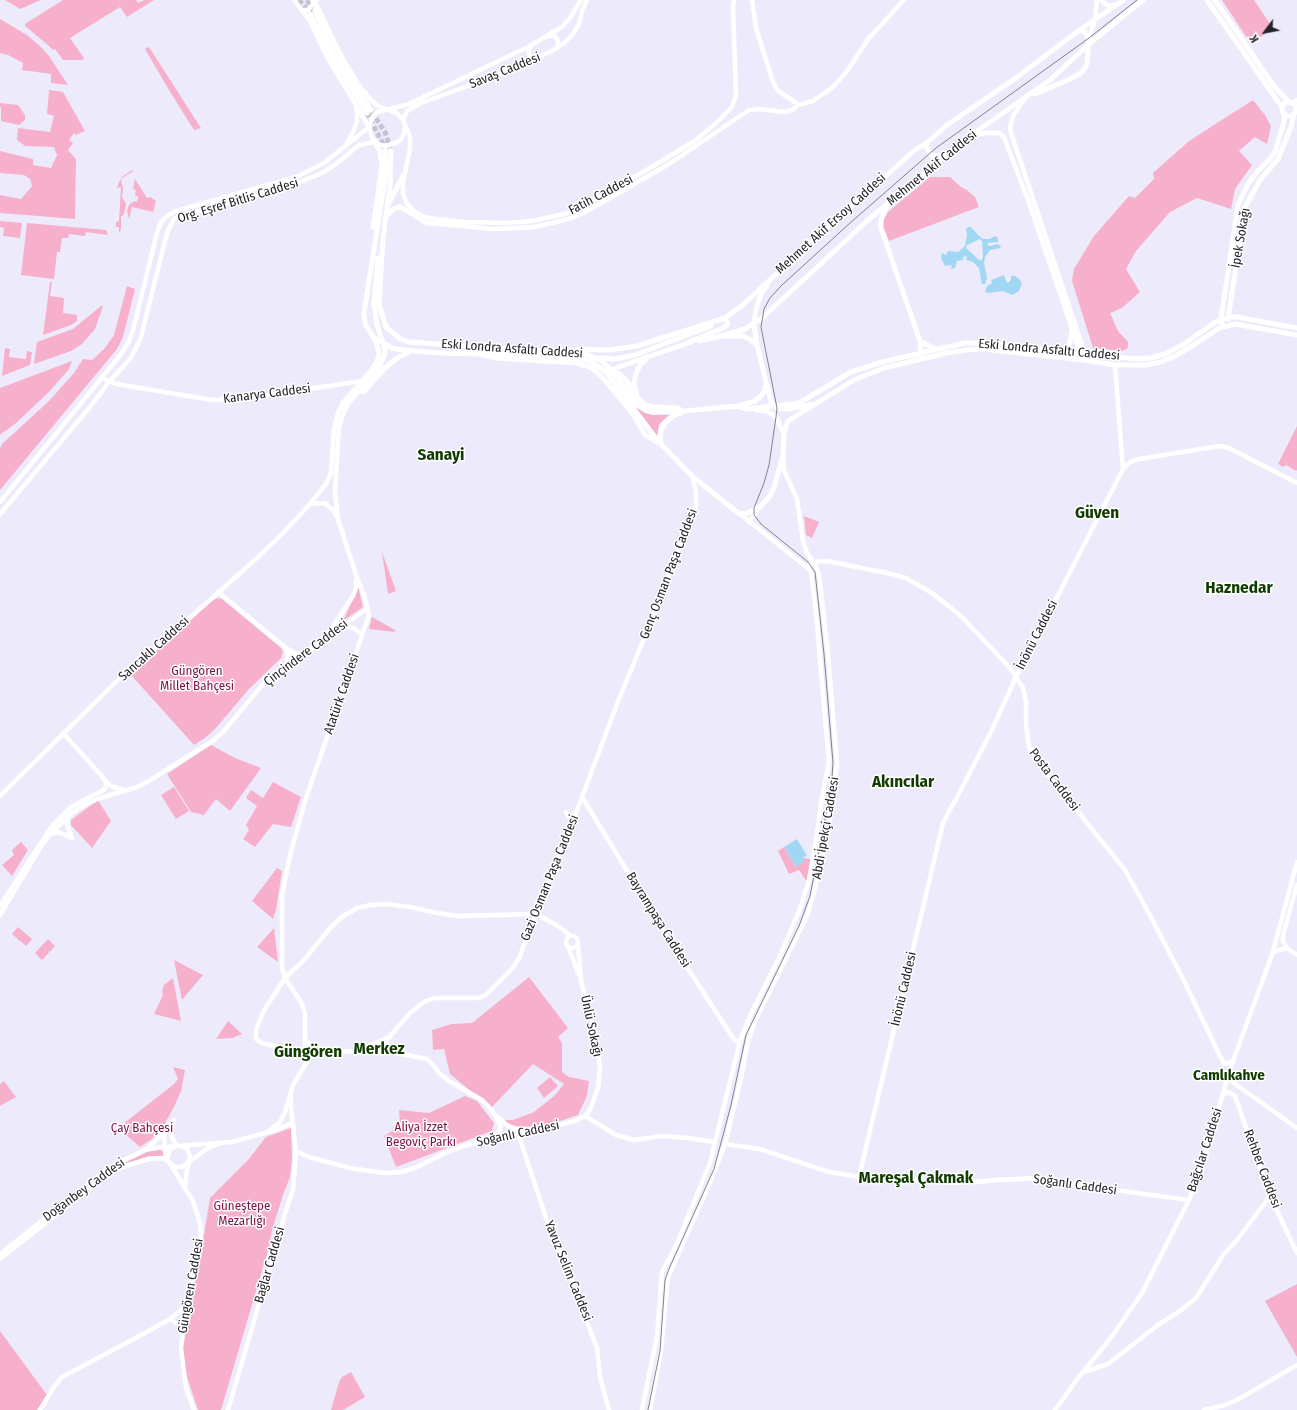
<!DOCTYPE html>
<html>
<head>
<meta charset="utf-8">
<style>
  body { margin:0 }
  #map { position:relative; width:1297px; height:1410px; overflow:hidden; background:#edebfb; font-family:"Fira Sans Condensed",sans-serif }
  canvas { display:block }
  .north { position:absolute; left:1245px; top:12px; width:40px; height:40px; -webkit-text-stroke:3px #fff; paint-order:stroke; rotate:238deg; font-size:11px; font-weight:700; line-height:16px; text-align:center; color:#242329 }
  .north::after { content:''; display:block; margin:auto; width:14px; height:18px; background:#242329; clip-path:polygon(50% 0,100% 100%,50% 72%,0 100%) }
</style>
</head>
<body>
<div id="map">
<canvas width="1297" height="1410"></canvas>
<div class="north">K</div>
</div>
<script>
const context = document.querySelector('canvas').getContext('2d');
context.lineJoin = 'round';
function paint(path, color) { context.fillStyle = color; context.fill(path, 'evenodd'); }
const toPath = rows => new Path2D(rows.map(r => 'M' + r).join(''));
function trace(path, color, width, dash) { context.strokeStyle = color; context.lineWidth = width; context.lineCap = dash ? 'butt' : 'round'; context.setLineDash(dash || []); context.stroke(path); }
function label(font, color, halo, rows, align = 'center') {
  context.font = font + ' "Fira Sans Condensed",sans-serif'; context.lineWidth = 3; context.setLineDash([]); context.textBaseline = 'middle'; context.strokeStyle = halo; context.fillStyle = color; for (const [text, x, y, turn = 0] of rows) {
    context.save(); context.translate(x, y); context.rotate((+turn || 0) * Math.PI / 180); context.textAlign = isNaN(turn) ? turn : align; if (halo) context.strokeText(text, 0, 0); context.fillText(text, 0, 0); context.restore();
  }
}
paint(toPath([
  [5,0,41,0,20,9],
  [63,0,136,0,138,3,144,0,154,0,127,17,120,7,70,38,84,58,82,60,63,60,55,49,53,50,49,46,25,26,25,24],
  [1222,0,1254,0,1273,28,1251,44],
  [0,19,27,35,42,48,49,56,68,85,51,83,51,74,22,70,23,63,8,55,0,53],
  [149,47,201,128,194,130,169,90,145,49],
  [49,90,63,92,85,131,76,135,74,133,69,140,73,143,68,150,76,159,75,219,0,213,0,195,21,199,32,186,30,179,24,175,0,173,0,151,33,159,33,165,51,168,57,155,54,147,25,146,17,140,18,128,50,132,54,116,47,114],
  [1253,100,1265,115,1271,126,1267,144,1255,137,1239,151,1252,165,1235,189,1231,209,1197,198,1170,212,1136,251,1126,269,1140,292,1122,308,1110,313,1118,331,1128,342,1128,348,1122,351,1093,348,1072,281,1074,269,1094,236,1129,196,1135,198,1154,179,1153,173,1189,141],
  [0,103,18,105,25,115,25,120,19,125,1,121,1,107,0,107],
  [132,170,133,171,121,179,123,189,122,197,126,204,124,214,121,217,121,228,120,232,119,232,119,227,116,227,116,222,119,221,121,187,117,188,119,182,122,177],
  [930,177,950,177,961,187,967,190,975,197,979,207,889,241,883,226,884,218,888,212],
  [135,179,147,198,150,197,156,201,153,212,132,207,129,219,127,211,129,205,134,201,137,202,138,197,135,195,136,190,133,189],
  [0,221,22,223,20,238,3,236,4,228,0,227],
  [27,223,106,230,108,235,86,232,85,236,69,234,68,238,62,238,60,252,57,252,54,279,21,275],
  [50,282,52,282,50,296,64,298,63,313,77,315,77,321,71,325,43,335],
  [127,286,135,289,123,337,117,349,0,490,0,449,2,444,49,401,74,373,83,359,92,360,105,348,114,335],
  [101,306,103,306,95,329,82,344,71,351,34,364,37,342,73,329],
  [5,348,10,349,9,357,26,359,27,351,32,352,30,365,2,376],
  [72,361,69,369,49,392,16,423,0,435,0,388],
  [635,407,646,413,652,415,669,415,659,424,657,436],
  [1297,426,1297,470,1296,471,1286,465,1283,467,1278,464],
  [804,516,819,522,812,538,806,535],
  [382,552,396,591,388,594],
  [358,586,363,607,343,621,353,599],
  [218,598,222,599,281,648,283,652,281,658,249,689,216,728,205,738,194,745,131,675,136,668,211,601],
  [372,617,395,630,395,632,369,629],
  [211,745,235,758,261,768,230,811,216,799,204,815,191,812,167,774],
  [273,782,301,797,291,827,273,824,255,847,243,839,249,830,246,825,257,806,246,798,251,790,263,798],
  [174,787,189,811,176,819,161,795],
  [98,800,111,821,92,848,71,825,71,820],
  [21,842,28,850,12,876,2,865,14,855,12,850],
  [784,847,796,867,802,858,811,859,807,882,799,870,789,874,778,851],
  [277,868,282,871,276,910,273,919,252,901],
  [18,927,32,939,26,946,12,934],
  [274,928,278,962,257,947],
  [48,939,55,946,42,960,35,953],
  [174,960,203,975,182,1000],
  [529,977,568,1028,558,1037,562,1043,562,1072,569,1077,589,1081,587,1096,578,1115,548,1125,521,1127,508,1124,503,1120,513,1120,534,1112,554,1096,564,1084,533,1064,491,1108,450,1074,444,1049,433,1050,432,1030,452,1024,472,1023],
  [173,978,181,1021,154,1014,163,995,162,992,164,985],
  [228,1021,242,1034,233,1038,216,1039],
  [173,1067,185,1070,181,1091,174,1107,164,1125,152,1139,140,1147,118,1128,174,1084,178,1079],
  [550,1077,558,1086,544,1098,537,1088],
  [4,1081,16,1097,0,1106,0,1084],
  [465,1096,477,1101,494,1123,492,1131,396,1167,384,1136,400,1126,399,1110,429,1113],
  [291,1128,292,1159,290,1177,283,1195,272,1230,269,1247,221,1410,198,1410,186,1374,182,1352,203,1241,210,1198,248,1160,266,1137],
  [161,1149,164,1156,149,1156,118,1166,147,1152],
  [1297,1284,1297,1357,1265,1301],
  [0,1331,47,1395,37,1410,0,1410],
  [351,1372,365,1397,343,1410,331,1410,339,1382,342,1377]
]), '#f7b0cb');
paint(toPath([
  [968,227,971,227,978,235,983,239,989,239,996,236,998,239,998,242,987,243,988,245,990,246,998,244,1001,246,1000,248,990,250,985,257,984,263,987,278,985,284,982,284,979,268,973,262,966,260,967,257,966,256,963,257,963,260,957,261,955,268,951,269,952,265,945,266,941,258,942,253,946,255,948,251,958,252,965,246,967,235,966,229],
  [980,239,982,241,983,256,982,260,979,260,966,248,967,245],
  [1004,275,1006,281,1008,283,1011,280,1011,276,1015,276,1019,279,1022,283,1019,291,1012,295,1003,291,989,293,985,292,987,286,991,284,992,282,991,280],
  [797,839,807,856,802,858,804,862,796,867,784,847]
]), '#9fd7f4');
trace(toPath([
  [299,0,310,13],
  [307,0,314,10],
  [372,112,385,132,390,148],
  [367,113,385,148]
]), '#c5c3d1', 5, [5, 2.5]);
trace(toPath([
  [294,0,310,21,326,55,362,115,369,127,372,138,380,145,386,146,398,142,402,138,404,132,405,126,403,120,397,113,378,106,373,102,360,87,340,54,319,10,312,0],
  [752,0,756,28,773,82,778,91,795,102,798,105],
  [1101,0,1104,3,1109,6,1117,4],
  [303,10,308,10,317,0],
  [549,36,555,36,558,41,557,48],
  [1089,38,1095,20,1097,0],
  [531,46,529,49,529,54,531,58,536,58],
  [1025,98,1013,116,1010,128,1012,136,1082,345,1084,353,1083,360],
  [1291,103,1297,100],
  [1295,111,1297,110],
  [403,120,410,137,410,148,403,183,403,194,407,204,415,212,422,216,434,219,466,222,506,223,532,221,573,212,650,168,696,140,714,125,731,108,736,96,733,8,734,0],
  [403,120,407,111,421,103,490,78,552,51,564,43,573,34,579,24,582,11,587,0],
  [369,127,373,116,377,112,409,104,532,45,548,35,562,27,570,18,581,0],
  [972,136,985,133,999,133,1004,137,1028,200,1081,355],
  [347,143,354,130,357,121,357,112,356,107],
  [427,223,493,229,517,228,534,227,552,223,568,219,582,214,669,164,749,110,758,109,785,112,792,110,798,105,813,101,833,87,847,71,869,38,904,0],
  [1115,365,1123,469],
  [102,378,116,384,212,400,241,399,362,381],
  [0,502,122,353,129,341,133,330,157,233,161,222,167,216,176,211,296,177,324,163,369,127],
  [310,504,325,503,333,510,336,516],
  [0,514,90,407,109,382,130,359,136,348,141,337,167,233,174,219,180,216,293,185,322,173,336,164,359,145,375,142],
  [749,522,761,506],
  [808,568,810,564,813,562,827,561,887,573,906,578,932,593,961,616,1010,668,1023,688,1026,701,1026,723,1029,747,1041,766,1125,870,1151,917,1184,981,1221,1058,1224,1063,1226,1064,1234,1060],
  [218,592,286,648],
  [343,625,353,628,362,634],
  [322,639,331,629,353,596,356,588,356,579],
  [286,667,288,656,286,648,294,653,303,655],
  [64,734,106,781,111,786,123,790],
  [0,796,126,672,155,649,258,557,282,534,310,504,326,484,331,473,334,428,338,413,343,403],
  [582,797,668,938,735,1041,740,1041],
  [954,803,991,732,1016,677,1123,469,1130,462,1139,459,1220,446,1229,448,1297,483],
  [566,812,572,822],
  [67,818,67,825,72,838],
  [50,834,58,832,72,838],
  [1297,885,1283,935,1283,941,1287,948,1297,955],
  [0,906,52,826,71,807,105,789,106,785,106,781],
  [0,915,40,848,50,834,73,812,86,804,100,798,137,787,149,781,214,740,223,732,264,683,368,608],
  '566 942a6 6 0 1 1 12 0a6 6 0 1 1-12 0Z',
  [567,944,579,975],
  [578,945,581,981,595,1034,600,1068,598,1088,590,1110,585,1116],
  [1272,954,1276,951,1287,948],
  [305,1039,313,1048,320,1052,372,1051,387,1053,397,1053,427,1059,434,1066,439,1073,449,1081,482,1100,488,1106,495,1115,500,1125,500,1130,493,1137],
  [363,1049,388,1037],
  [297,1052,304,1049,305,1046,305,1013,301,1002,285,978,282,968,282,895,291,851,306,798,369,615,364,595,356,575,338,519,335,492,339,426,344,412],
  [387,1053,383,1050,383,1045,390,1036,410,1013,424,1002,434,998,479,998,487,994,513,968,519,958,582,797,619,699,650,624,696,505,696,492,692,476],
  [308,1060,297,1052,262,1043,256,1039,256,1030,263,1012,285,978,304,960,331,927,342,917,357,908,370,905,386,904,410,907,437,913,457,916,536,914,558,926,571,936],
  [1228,1077,1231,1081,1297,1128],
  [1223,1095,1228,1092,1235,1096,1270,1196,1297,1253],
  [496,1116,507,1125,515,1129,527,1130],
  [174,1120,166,1131,164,1138,166,1157,193,1201,200,1223,201,1232,186,1306,181,1348,186,1388,194,1410],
  [173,1123,171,1131,172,1138,177,1146],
  [269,1131,280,1122,285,1112,293,1085,308,1060,313,1054,320,1052],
  [518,1133,546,1218,569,1268,575,1291,597,1348,600,1377,609,1410],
  [725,1144,760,1149,829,1172,859,1177,953,1183,986,1181,995,1180,1042,1178,1108,1189,1189,1200],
  [148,1148,166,1131],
  [296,1151,309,1157,350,1168,384,1173,402,1172,417,1167,445,1153,464,1146,490,1139,534,1131,575,1121,585,1116,616,1135,634,1140,662,1136,688,1138,715,1142],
  [168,1157,169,1151,171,1148,177,1146,232,1142,276,1130,289,1124,294,1126],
  [859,1177,943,823,954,802],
  [0,1254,102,1173,120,1162,147,1149,177,1146,181,1146,187,1149,190,1156,187,1170,185,1187],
  [0,1259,104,1177,122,1167,149,1159,161,1158,165,1159,175,1167,182,1167,208,1148,221,1143],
  [170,1319,183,1328],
  [1084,1372,1108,1364,1158,1325,1180,1311,1196,1298,1224,1254,1237,1240,1270,1196],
  [40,1410,54,1387,62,1377,145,1333,170,1319,186,1306],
  [228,1410,263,1290,277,1247,284,1216,293,1190,296,1151,291,1108,291,1095],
  [642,1410,657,1336,662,1272,676,1246,710,1163,740,1041,751,1014,779,958,800,909,809,880,816,840,822,797,829,763,816,613,811,572,804,565,739,513],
  [650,1410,661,1351,668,1277,710,1183,725,1144,740,1083,748,1041,755,1021,807,916,815,889,828,831,835,780,837,764,828,654,819,575,816,566,807,553,803,541,797,499,784,470,783,456],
  [1055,1410,1078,1378,1110,1339,1142,1293,1189,1200,1208,1147,1229,1072,1272,955,1297,862],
  [1204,1410,1225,1405,1237,1400,1297,1365]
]), '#fff', 4.5);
trace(toPath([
  [1207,0,1282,107],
  [1215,0,1274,86,1289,102],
  [315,10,333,51,371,110],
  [310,14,329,51,367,113],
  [1035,94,1070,79,1081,73,1085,68,1087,63,1089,38,1084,31,1078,31],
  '1282 109a7 7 0 1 1 14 0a7 7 0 1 1-14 0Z',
  [928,142,926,146,930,154,934,156,943,155],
  [385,150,387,166,364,313,365,324,374,338,392,348,403,350,441,353,551,356,584,359,592,362,606,372,658,441],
  [391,151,390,185,383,238,379,304,386,327,400,339,409,342,522,350,574,352,586,354,602,361,612,371,637,405,645,410,652,412,684,411,739,406,745,409,799,403,851,372,882,362,965,343,983,343,1137,359,1151,358,1165,354,1184,344,1214,323,1229,317,1237,317,1297,328],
  [389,203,404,174],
  [887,205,881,220,881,228,920,341,921,355],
  [387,216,393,209,399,207,406,210,427,223],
  [373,227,382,166,380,152,375,142],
  [767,285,761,294,756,309,754,325,757,345,771,402,777,408,786,409,802,407,812,404],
  [1228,319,1245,207,1260,180,1278,159,1291,127,1294,114],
  [1223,326,1221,319,1238,205,1248,184,1257,172,1269,160,1275,152,1284,122,1284,114],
  [722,336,745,329,761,319,867,221,931,167,960,143,1050,80,1089,44,1143,0],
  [699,341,722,336,743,336,751,340,757,345],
  [920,341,935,349],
  [689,342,723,328,728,324,725,318,723,319],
  [578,349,609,350,637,346,725,318,744,304,789,262,915,150,929,141,947,125,1013,80,1078,31,1124,0],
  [1059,350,1067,346,1070,343,1072,330],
  [483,355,495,358,577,363,590,367,599,374,609,385,635,417,645,435,661,444,692,476,738,513,745,514,750,512,762,505,769,497,774,488,783,455,784,433,788,421,854,380,884,368,947,353,967,350,983,349,1083,360,1115,365,1146,365,1161,362,1175,356,1197,343,1219,328,1235,324,1297,335],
  [599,358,615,359,635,355,711,326],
  [647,358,640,365,636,374,634,383,637,397,644,404,652,407,677,408,681,410],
  [610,370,691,342],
  [615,373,618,373,625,379,635,394],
  [363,392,385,368,397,358,409,352],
  [343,403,371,371,377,362,379,354,377,345,374,338],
  [739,406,755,401,761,396,765,390,765,387],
  [756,410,767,411,776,417,783,432],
  [344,412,349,402,378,370,385,353,384,346,377,325,374,304,378,258],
  [661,443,660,438,661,430,665,423,673,416,681,413]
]), '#fff', 5);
trace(toPath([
  [648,1410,660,1351,665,1280,669,1269,714,1169,731,1105,746,1035,799,926,810,896,824,825,832,777,833,763,824,654,815,572,808,562,761,524,754,515,754,508,764,483,769,465,776,417,777,408,761,327,764,309,770,298,782,285,850,223,936,148,1089,38,1137,0]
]), '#83818c', 1);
label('13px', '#242329', '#fff', [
  ["Savaş Caddesi",505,71,-22],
  ["Mehmet Akif Caddesi",932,168,-39],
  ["Fatih Caddesi",601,195,-28],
  ["Org. Eşref Bitlis Caddesi",238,201,-17],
  ["Mehmet Akif Ersoy Caddesi",831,224,-42],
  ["İpek Sokağı",1241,238,-80],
  ["Eski Londra Asfaltı Caddesi",512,349,4],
  ["Eski Londra Asfaltı Caddesi",1049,350,5],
  ["Kanarya Caddesi",267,394,-7],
  ["Genç Osman Paşa Caddesi",669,574,-69],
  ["İnönü Caddesi",1037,635,-63],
  ["Sancaklı Caddesi",154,649,-42],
  ["Çinçindere Caddesi",306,653,-37],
  ["Atatürk Caddesi",342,694,-71],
  ["Posta Caddesi",1054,780,53],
  ["Abdi İpekçi Caddesi",826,828,-80],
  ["Gazi Osman Paşa Caddesi",550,878,-68],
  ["Bayrampaşa Caddesi",658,920,58],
  ["İnönü Caddesi",904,989,-77],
  ["Ünlü Sokağı",591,1026,78],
  ["Soğanlı Caddesi",518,1134,-12],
  ["Bağcılar Caddesi",1205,1150,-72],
  ["Rehber Caddesi",1262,1169,69],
  ["Soğanlı Caddesi",1075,1185,8],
  ["Doğanbey Caddesi",84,1190,-36],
  ["Bağlar Caddesi",270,1265,-74],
  ["Yavuz Selim Caddesi",568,1271,68],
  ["Güngören Caddesi",191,1286,-80]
]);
label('13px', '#7d134a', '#fff', [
  ["Güngören",197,671],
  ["Millet Bahçesi",197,686],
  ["Aliya İzzet",421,1127],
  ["Begoviç Parkı",421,1142],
  ["Çay Bahçesi",142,1128],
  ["Güneştepe",242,1206],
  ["Mezarlığı",242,1221]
]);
label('bold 15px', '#113c00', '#fff', [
  ["Camlıkahve",1229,1076]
]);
label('bold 17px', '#113c00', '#fff', [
  ["Sanayi",441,455],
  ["Güven",1097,513],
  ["Haznedar",1239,588],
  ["Akıncılar",903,782],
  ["Merkez",379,1049],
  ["Güngören",308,1052],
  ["Mareşal Çakmak",916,1178]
]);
</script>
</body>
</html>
